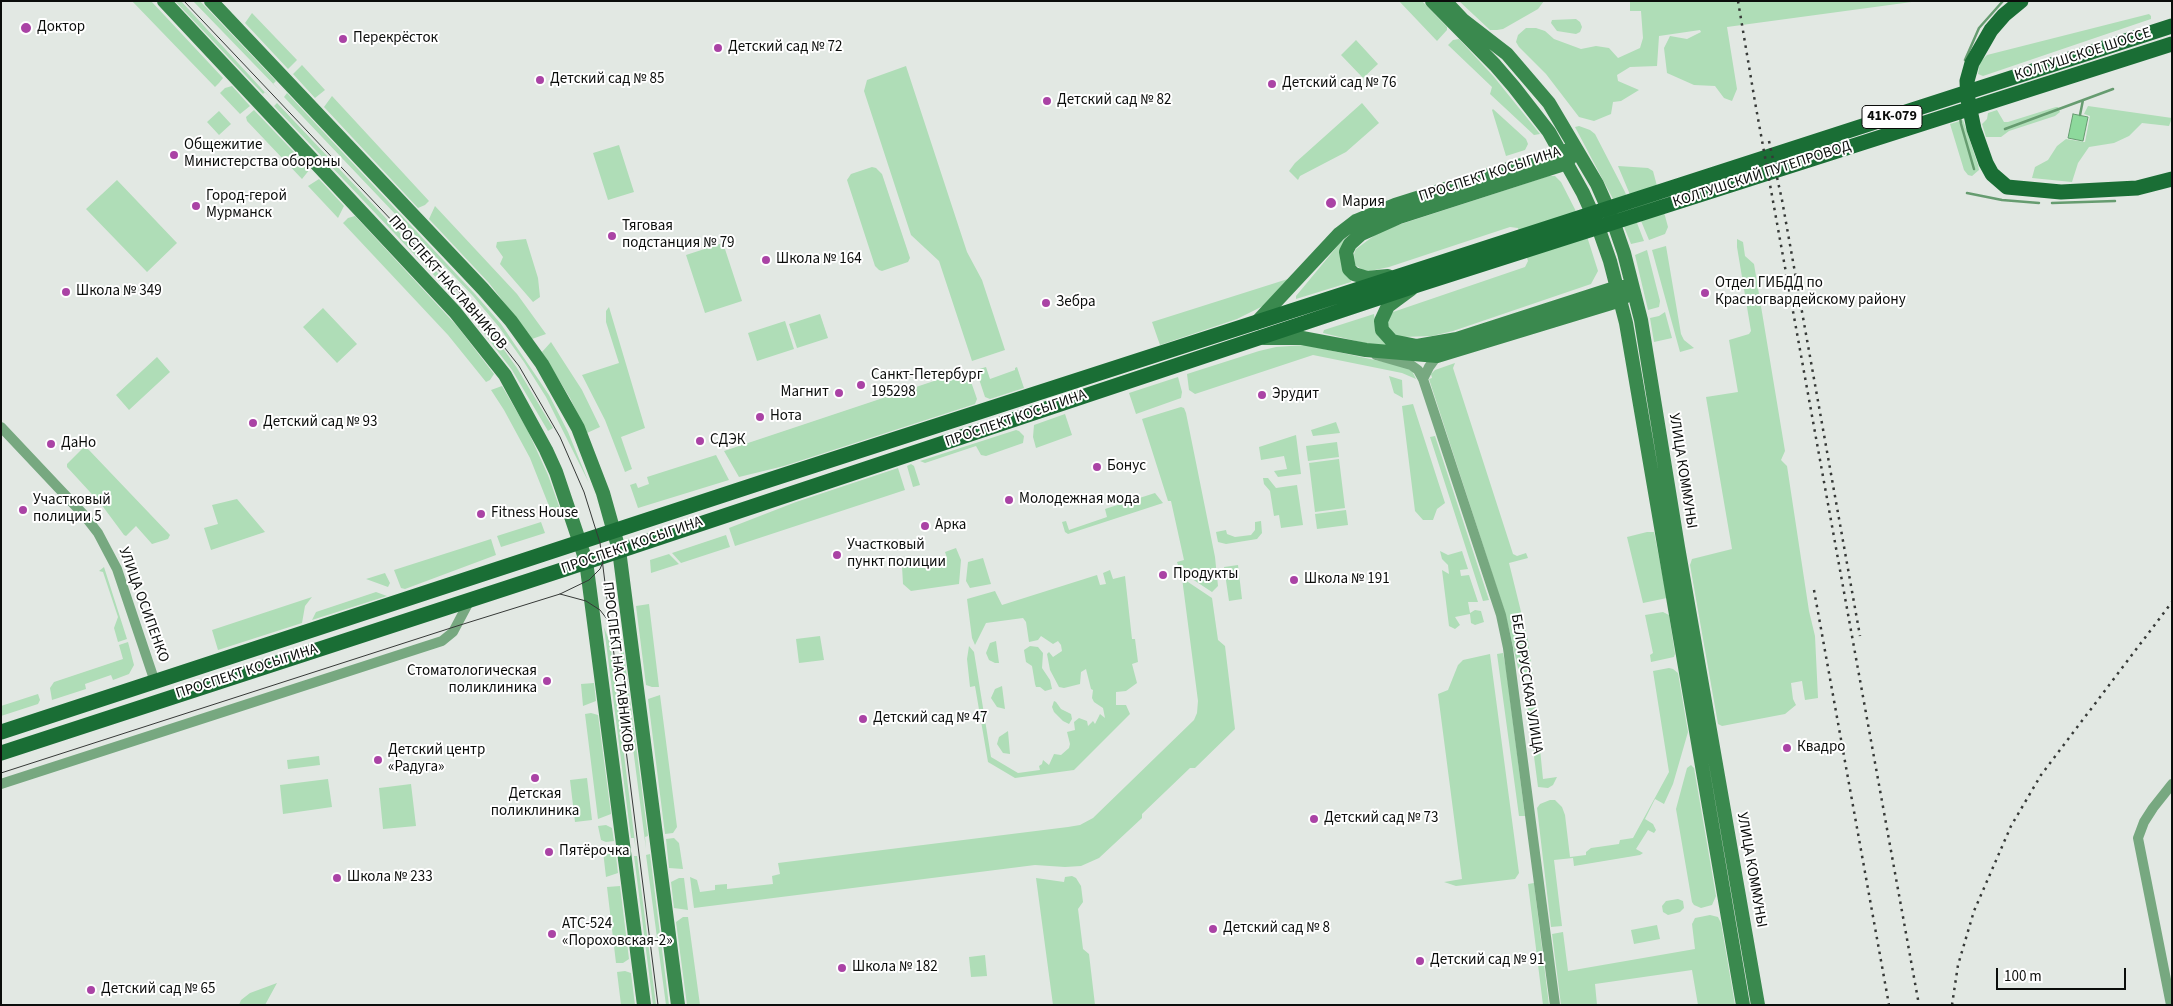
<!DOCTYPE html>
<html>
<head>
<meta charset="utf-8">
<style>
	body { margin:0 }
	#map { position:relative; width:2173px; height:1006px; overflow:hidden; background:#e2e8e3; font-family:"Source Sans 3",sans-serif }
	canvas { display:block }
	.frame { position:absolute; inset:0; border:2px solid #0b0d0b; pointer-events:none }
	.scale { position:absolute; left:1996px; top:968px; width:130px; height:22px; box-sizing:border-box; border:2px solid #0b0d0b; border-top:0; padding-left:6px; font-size:15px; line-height:18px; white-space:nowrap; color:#0b0d0b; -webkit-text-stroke:4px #fff; paint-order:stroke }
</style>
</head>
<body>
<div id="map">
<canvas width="2173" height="1006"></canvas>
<div class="frame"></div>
<div class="scale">100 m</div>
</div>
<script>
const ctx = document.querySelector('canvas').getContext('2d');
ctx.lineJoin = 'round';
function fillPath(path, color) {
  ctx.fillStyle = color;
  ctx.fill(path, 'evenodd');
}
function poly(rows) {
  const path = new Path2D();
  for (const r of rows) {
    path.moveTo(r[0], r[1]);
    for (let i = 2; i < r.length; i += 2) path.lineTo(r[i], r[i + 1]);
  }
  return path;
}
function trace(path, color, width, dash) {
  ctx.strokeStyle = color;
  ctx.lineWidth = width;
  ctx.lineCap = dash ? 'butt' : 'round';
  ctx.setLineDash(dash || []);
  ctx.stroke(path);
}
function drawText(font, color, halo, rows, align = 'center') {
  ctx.font = font + ' "Source Sans 3",sans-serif';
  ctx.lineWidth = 4;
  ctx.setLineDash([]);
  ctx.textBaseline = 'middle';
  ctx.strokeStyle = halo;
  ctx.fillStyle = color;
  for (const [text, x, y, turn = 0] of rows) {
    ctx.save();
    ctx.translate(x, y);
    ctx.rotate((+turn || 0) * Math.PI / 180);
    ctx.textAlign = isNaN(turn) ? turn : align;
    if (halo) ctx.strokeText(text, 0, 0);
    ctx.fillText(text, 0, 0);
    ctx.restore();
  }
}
const green = poly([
	[132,1,151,1,223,78,219,83,215,87],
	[175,1,181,1,272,100,265,92,263,94],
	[193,1,200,1,276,81,273,84,281,92],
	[1399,1,1422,1,1447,27,1447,30,1437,41],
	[1459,1,1544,1,1538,9,1503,29,1497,30,1490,30],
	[1630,1,1919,1,1727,27,1737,89,1732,101,1724,98,1715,86,1694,85,1667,73,1664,48,1670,36,1687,39,1701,32,1700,30,1659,36,1657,66,1630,67,1617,75,1618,81,1639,90,1621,101,1613,102,1611,114,1594,121,1579,117,1546,74,1519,47,1516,42,1518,35,1526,28,1536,28,1545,31,1554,39,1581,49,1596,46,1609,48,1618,58,1640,48,1643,38,1641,11,1630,11],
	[252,13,297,60,288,69,245,23],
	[2149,14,2151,16,2151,19,2145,21,1983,76,1978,74,1980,62,1987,55],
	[1576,19,1580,22,1582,27,1580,32,1576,34,1557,31,1551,23,1552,20],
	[1459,39,1494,77,1540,134,1534,135,1490,94,1492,87,1448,45,1453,40],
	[1356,40,1378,64,1363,78,1341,55],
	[302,65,325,90,315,98,293,74],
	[906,66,967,252,982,280,1005,350,972,361,939,261,911,235,864,91,867,80],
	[232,86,250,106,240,114,220,93,225,88],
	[287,93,475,294,501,324,549,395,568,432,589,483,546,397,524,362,499,327,473,296,284,97],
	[332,96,429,201,425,205,418,208,324,107],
	[277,103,466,303,492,333,517,368,553,428,548,431,512,370,463,306,274,106],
	[1362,103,1379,123,1346,152,1300,176,1298,180,1289,171,1295,163],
	[2088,106,2172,118,2169,126,2142,123,2129,136,2114,143,2089,147,2078,163,2072,182,2032,178,2035,167,2048,160,2057,146,2066,139,2085,142,2090,116,2084,114],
	[2056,107,2058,107,2060,112,2055,116,2009,131,2001,137,1986,137,1982,124,1987,119,1988,113,1997,110,2004,122,2008,122],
	[1493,109,1526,139,1528,144,1525,150,1506,156,1492,110],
	[254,110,310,169,302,179,247,121,246,117],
	[219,111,231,124,219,135,207,122],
	[1963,120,1978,165,1979,170,1972,176,1968,175,1964,170,1950,124],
	[1579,126,1590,130,1595,134,1625,192,1644,241,1631,244,1612,197,1575,127],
	[619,145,634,192,608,200,593,153],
	[1618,166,1648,168,1653,171,1668,227,1665,234,1649,240],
	[872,167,876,168,882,174,910,258,908,262,882,271,879,270,875,266,847,180,851,174],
	[1549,176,1555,176,1561,182,1584,227,1598,271,1591,284,1453,331,1432,336,1402,337,1396,335,1388,327,1387,322,1393,312,1525,267,1528,261,1518,228,1510,227,1389,267,1370,271,1363,270,1355,265,1354,254,1356,249,1375,235,1389,228],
	[319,179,344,206,338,218,308,186],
	[117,180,177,243,147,272,86,209],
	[435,206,517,294,546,334,532,339,489,283,429,219],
	[1353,214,1355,216,1267,304,1237,319,1160,345,1152,322,1291,278,1334,231],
	[355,216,457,326,494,374,490,380,486,382,448,335,343,223,348,218],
	[1354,232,1348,240,1351,282,1296,299,1296,296,1340,243],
	[526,239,538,278,540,297,533,302,500,264,503,257,496,247,497,242],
	[1737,239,1743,242,1745,256,1754,264,1785,451,1781,460,1787,466,1809,611,1815,636,1818,698,1805,700,1802,681,1791,683,1793,699,1796,705,1785,714,1722,726,1718,724,1690,565,1692,559,1732,549,1706,397,1738,392,1729,340,1749,334,1751,331,1737,247],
	[723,243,742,301,705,313,686,255],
	[1666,246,1681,334,1684,340,1694,348,1680,352,1652,250],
	[1647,250,1660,301,1659,307,1648,310,1635,255],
	[609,307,645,428,621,437,632,469,625,472,605,420,582,375,619,363,606,322,606,311],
	[323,308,357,344,337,363,303,327],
	[1665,312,1672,338,1654,342,1650,318,1659,316],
	[820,314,828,338,797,348,789,324],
	[1374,314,1376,330,1378,336,1387,345,1385,348,1323,333,1324,330],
	[785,321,794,349,757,361,748,333],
	[551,342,582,390,600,427,587,433,570,398,542,352],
	[1305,345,1403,366,1412,371,1416,379,1402,373,1313,355,1195,394,1189,390,1187,374,1259,351,1276,347],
	[157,357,170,372,129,410,116,395],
	[1455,363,1453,368,1513,554,1517,556,1526,553,1528,558,1509,563,1528,640,1533,678,1521,673,1518,668,1505,613,1429,379,1432,378,1431,374,1435,370],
	[986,367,990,379,1015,370,1015,368,1017,367,1024,388,990,399,985,397,976,370],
	[964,371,968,373,977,399,975,404,784,466,739,477,724,451],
	[1389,376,1402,380,1403,398,1394,393],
	[1178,377,1182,392,1181,398,1136,414,1129,393],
	[502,386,527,429,548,475,560,509,552,510,549,506,530,458,504,410,491,390],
	[1413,404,1445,503,1437,509,1433,520,1423,520,1415,511,1402,406],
	[1181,407,1184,408,1186,413,1215,557,1218,586,1212,592,1183,573,1179,568,1177,562,1184,560,1171,501,1168,501,1142,419],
	[1065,414,1072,435,1036,448,1033,437,1034,425],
	[1336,422,1340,433,1313,436,1311,430],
	[1016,430,1019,431,1024,436,1023,443,986,456,981,455,976,446,925,463,920,461],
	[1296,435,1301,474,1278,477,1274,471,1287,469,1284,456,1261,460,1259,447],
	[1435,436,1489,600,1483,601,1430,437],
	[1337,442,1339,457,1308,461,1306,446],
	[83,448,88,449,170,535,168,539,152,544,136,526,126,536,124,535,101,504,67,467,67,464],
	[716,455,729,480,638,508,630,485,636,483,638,488,649,484,647,477],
	[1339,459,1345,508,1315,512,1309,463],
	[911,464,914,466,920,485,913,487,907,466],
	[898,468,905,490,735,546,729,528,796,502],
	[1263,478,1268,478,1276,488,1297,485,1303,525,1281,528,1279,515,1274,516,1270,491,1264,484],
	[1155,493,1163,503,1068,534,1065,532,1062,522,1066,521,1069,530,1107,517,1105,509],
	[237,499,265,532,211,550,204,528,218,524,212,505],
	[1346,510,1348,525,1317,529,1315,514],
	[1261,521,1262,533,1257,539,1226,544,1218,542,1216,532,1226,530,1227,534,1235,537,1251,535,1255,530,1255,522],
	[541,522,545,533,501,547,497,536],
	[1647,532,1654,532,1667,598,1643,603,1627,537],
	[726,535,730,547,681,563,672,553],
	[491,539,496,555,405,589,401,588,394,570],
	[956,548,961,560,959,584,911,591,903,584,902,566,925,558,927,565,947,558,945,552],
	[1440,551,1448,555,1462,551,1468,569,1460,570,1461,576,1469,575,1478,602,1468,602,1470,613,1475,610,1481,611,1484,622,1475,625,1471,623,1470,614,1455,617,1460,625,1455,629,1449,626,1442,570,1449,574,1448,565,1442,559],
	[669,554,679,564,651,573,650,560],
	[983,558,991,584,970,588,966,581,968,562],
	[1238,565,1242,599,1229,601,1224,567],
	[104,567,127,639,118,642,114,628,118,617,103,572,99,571],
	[1110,570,1113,579,1125,576,1132,639,1135,639,1138,662,1132,664,1137,683,1126,691,1116,692,1116,705,1126,705,1130,714,1074,770,1015,778,988,762,975,686,970,687,967,659,969,646,974,652,991,757,1018,773,1040,770,1039,766,1042,764,1043,760,1049,765,1054,754,1061,755,1069,748,1070,744,1067,732,1075,730,1074,722,1079,718,1087,721,1088,726,1093,721,1095,724,1100,714,1105,718,1103,708,1094,702,1092,698,1093,690,1091,689,1086,669,1081,672,1080,684,1064,688,1059,687,1050,670,1047,654,1049,652,1053,657,1062,651,1061,645,1058,641,1053,644,1041,636,1038,640,1029,642,1026,622,1023,618,986,623,975,645,972,638,967,599,995,591,1002,605,1097,575,1100,585,1106,584,1103,573],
	[385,573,390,583,388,587,366,579],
	[1182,578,1212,598,1218,640,1225,646,1235,729,1195,768,1190,768,1142,814,1142,818,1099,858,1081,866,1065,867,1035,865,694,908,690,877,697,880,700,892,715,890,715,885,727,884,727,889,773,884,772,876,780,874,778,863,1068,827,1080,825,1093,818,1194,720,1197,713,1198,701],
	[376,592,387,596,312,620,316,612],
	[312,597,305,606,302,623,218,650,212,630],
	[649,604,659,687,652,687,646,685,636,606],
	[1663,612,1669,615,1675,654,1674,657,1651,662,1650,655,1653,653,1645,615],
	[617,624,620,624,648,836,645,837,646,849],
	[604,627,610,643,636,850,634,838,631,838],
	[820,636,824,660,799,663,796,639],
	[996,641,999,663,995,663,989,660,986,653,990,643],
	[128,642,134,665,129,674,113,680,111,675,85,684,86,689,52,700,50,688,54,682,123,659,119,645],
	[1030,646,1038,647,1043,653,1042,668,1050,680,1052,689,1045,691,1040,687,1036,687,1035,684,1032,666,1026,662,1024,650],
	[1503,653,1506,668,1525,816,1519,816,1497,654],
	[1490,654,1519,873,1515,879,1456,886,1444,882,1462,879,1438,694,1448,690,1458,665,1463,660],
	[1669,668,1673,669,1678,673,1688,732,1673,784,1664,804,1655,799,1645,819,1653,824,1656,830,1654,833,1648,830,1636,849,1643,853,1640,855,1574,866,1573,858,1554,860,1562,926,1551,927,1537,808,1540,804,1550,800,1555,800,1562,807,1565,815,1570,857,1586,855,1586,852,1591,848,1619,844,1620,840,1633,838,1669,772,1653,671],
	[594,683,596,701,583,706,581,684],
	[1002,686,1005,709,997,707,991,698,995,689],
	[1534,689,1543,779,1557,777,1553,785,1548,788,1538,787,1526,695],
	[38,694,40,700,38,704,1,716,1,706],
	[660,695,677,827,673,833,665,834,648,699],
	[1054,701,1056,702,1061,709,1071,714,1072,719,1069,724,1063,721,1054,712,1052,707],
	[591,713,598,715,611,814,598,819,585,714],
	[1008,731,1010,754,1003,753,997,744,999,737],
	[319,756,320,765,288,769,287,760],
	[1691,765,1694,768,1716,896,1712,905,1701,908,1694,905,1692,902,1676,809,1687,768],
	[587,778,592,820,575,822,570,780],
	[328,779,332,807,283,814,280,785],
	[411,784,416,826,383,829,379,788],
	[606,825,612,828,614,841,606,842,601,840,598,826],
	[674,838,679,843,683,869,669,868,666,839],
	[615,847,618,873,606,877,603,851,607,848],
	[650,854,669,1005,666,1005,646,855],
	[634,856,637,856,656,1005,653,1005],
	[1072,876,1076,878,1081,886,1083,902,1078,909,1083,949,1089,954,1095,1005,1053,1005,1036,878,1064,882,1065,877],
	[679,878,684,878,688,910,674,908,671,882],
	[1534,883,1549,1005,1543,1005,1528,884],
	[620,886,629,959,623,963,616,963,607,887],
	[1678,899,1683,901,1684,908,1680,912,1668,915,1663,912,1662,906,1666,901],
	[1710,915,1718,917,1721,923,1735,1005,1698,1005,1692,970,1595,984,1597,1005,1561,1005,1552,934,1563,932,1568,971,1695,949,1692,924,1695,918],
	[683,917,688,917,700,1005,687,1005,676,922],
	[1657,925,1660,939,1634,944,1631,930],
	[985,955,987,976,971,977,969,957],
	[625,971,631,973,635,1005,621,1005,617,972],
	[277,983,265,1005,239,1005,241,1000,250,993]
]);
const water = poly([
	[2073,114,2088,117,2083,141,2068,138,2073,114]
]);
const stream = poly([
	[1965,60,1979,28,2003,1],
	[2080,115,2083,100],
	[1960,117,1961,124,1974,169],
	[2005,129,2113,89],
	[1967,193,2002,200,2039,203],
	[2052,203,2115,201]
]);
const street = poly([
	[1376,355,1411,365,1418,370,1423,379,1501,615,1508,648,1555,1005],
	[1423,379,1429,367,1437,356],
	[1,427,84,515,98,533,117,569,155,682],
	[1,784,442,641,453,632,470,600],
	[2171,1005,2138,838,2144,822,2153,808,2172,784]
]);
const secondary = poly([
	[164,1,455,312,505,375,546,450,556,472,586,561,644,1005],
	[211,1,483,289,511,321,542,364,578,428,603,493,619,550,678,1005],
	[1432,1,1495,65,1514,87,1549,132,1583,193,1597,224,1610,261,1626,323,1743,1005],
	[1445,1,1463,20,1507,54,1549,103,1597,184,1612,218,1624,253,1641,320,1678,547,1758,1005],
	[1388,276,1367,278,1354,274,1349,269,1346,252,1350,244,1361,234,1399,217,1567,163,1572,155],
	[1411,289,1388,306,1381,321,1382,330,1392,341,1417,346,1457,339,1618,287,1626,287],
	[1256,323,1339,234,1356,221,1395,205,1569,150],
	[1264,338,1302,338,1366,350,1437,356,1621,300,1628,294]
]);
const primary = poly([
	[2021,1,2004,15,1991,30,1972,63,1967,81,1968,100,1974,129,1986,163,1992,174,2007,187,2061,192,2137,188,2172,179],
	[1,732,769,480,2172,26],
	[1,753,565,569,1418,285,2172,44]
]);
const tram = poly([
	[184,1,468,301,519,366,560,437,584,492,600,543,658,1005],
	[560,594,586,601,600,610,610,623],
	[1,773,457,626,560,594,589,580,600,569,603,562]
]);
const rail = poly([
	[1738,1,1755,102,1919,1005],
	[1769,141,1782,200,1860,636],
	[1814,590,1889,1005],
	[1952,1005,1958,965,1974,911,2011,826,2041,775,2172,602]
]);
const markers = [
	[26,28,6,"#aa43a5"],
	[343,39,5,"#aa43a5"],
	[718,48,5,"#aa43a5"],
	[540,80,5,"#aa43a5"],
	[1272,84,5,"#aa43a5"],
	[1047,101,5,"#aa43a5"],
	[174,155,5,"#aa43a5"],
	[1331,203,6,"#aa43a5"],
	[196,206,5,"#aa43a5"],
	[612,236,5,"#aa43a5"],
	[766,260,5,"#aa43a5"],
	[66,292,5,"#aa43a5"],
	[1705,293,5,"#aa43a5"],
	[1046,303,5,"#aa43a5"],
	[861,385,5,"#aa43a5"],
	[839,393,5,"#aa43a5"],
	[1262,395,5,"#aa43a5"],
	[760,417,5,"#aa43a5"],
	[253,423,5,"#aa43a5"],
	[700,441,5,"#aa43a5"],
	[51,444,5,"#aa43a5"],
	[1097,467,5,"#aa43a5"],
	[1009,500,5,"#aa43a5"],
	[23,510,5,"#aa43a5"],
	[481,514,5,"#aa43a5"],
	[925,526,5,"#aa43a5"],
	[837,555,5,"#aa43a5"],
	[1163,575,5,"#aa43a5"],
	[1294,580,5,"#aa43a5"],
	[547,681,5,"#aa43a5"],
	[863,719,5,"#aa43a5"],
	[1787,748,5,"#aa43a5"],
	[378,760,5,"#aa43a5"],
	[535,778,5,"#aa43a5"],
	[1314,819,5,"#aa43a5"],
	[549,852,5,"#aa43a5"],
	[337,878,5,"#aa43a5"],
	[1213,929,5,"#aa43a5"],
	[552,934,5,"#aa43a5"],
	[1420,961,5,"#aa43a5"],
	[842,968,5,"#aa43a5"],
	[91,990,5,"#aa43a5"]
];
const shields = [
	[1892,117,60]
];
const shieldNames = [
	["41К-079",1892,117]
];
const poiNames = [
	["Доктор",37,28],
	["Перекрёсток",353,39],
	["Детский сад № 72",728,48],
	["Детский сад № 85",550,80],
	["Детский сад № 76",1282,84],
	["Детский сад № 82",1057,101],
	["Общежитие",184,146],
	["Министерства обороны",184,163],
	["Город-герой",206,197],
	["Мурманск",206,214],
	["Мария",1342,203],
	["Тяговая",622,227],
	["подстанция № 79",622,244],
	["Школа № 164",776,260],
	["Отдел ГИБДД по",1715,284],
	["Красногвардейскому району",1715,301],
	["Школа № 349",76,292],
	["Зебра",1056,303],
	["Санкт-Петербург",871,376],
	["195298",871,393],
	["Магнит",829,393,"right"],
	["Эрудит",1272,395],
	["Нота",770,417],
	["Детский сад № 93",263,423],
	["СДЭК",710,441],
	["ДаНо",61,444],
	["Бонус",1107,467],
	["Молодежная мода",1019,500],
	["Участковый",33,501],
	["полиции 5",33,518],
	["Fitness House",491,514],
	["Арка",935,526],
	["Участковый",847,546],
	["пункт полиции",847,563],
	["Продукты",1173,575],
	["Школа № 191",1304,580],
	["Стоматологическая",537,672,"right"],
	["поликлиника",537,689,"right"],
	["Детский сад № 47",873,719],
	["Квадро",1797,748],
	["Детский центр",388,751],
	["«Радуга»",388,768],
	["Детская",535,795,"center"],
	["поликлиника",535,812,"center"],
	["Детский сад № 73",1324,819],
	["Пятёрочка",559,852],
	["Школа № 233",347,878],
	["АТС-524",562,925],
	["«Пороховская-2»",562,942],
	["Детский сад № 8",1223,929],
	["Детский сад № 91",1430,961],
	["Школа № 182",852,968],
	["Детский сад № 65",101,990]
];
const streetNames = [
	["КОЛТУШСКОЕ ШОССЕ",2083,55,-18],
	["ПРОСПЕКТ КОСЫГИНА",1490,175,-18],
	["КОЛТУШСКИЙ ПУТЕПРОВОД",1762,175,-18],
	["ПРОСПЕКТ НАСТАВНИКОВ",447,283,49],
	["ПРОСПЕКТ КОСЫГИНА",1016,419,-19],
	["УЛИЦА КОММУНЫ",1682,471,81],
	["ПРОСПЕКТ КОСЫГИНА",632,546,-19],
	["УЛИЦА ОСИПЕНКО",143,605,70],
	["ПРОСПЕКТ НАСТАВНИКОВ",617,667,83],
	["ПРОСПЕКТ КОСЫГИНА",247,672,-18],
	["БЕЛОРУССКАЯ УЛИЦА",1526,684,81],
	["УЛИЦА КОММУНЫ",1751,870,80]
];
fillPath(green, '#afddb7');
fillPath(water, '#8dd99c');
trace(water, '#669c70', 1);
trace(stream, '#669c70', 2.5);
trace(street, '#77a880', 10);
trace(secondary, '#3a894e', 14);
trace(primary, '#1a6e35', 15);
trace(tram, '#363937', 1);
trace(rail, '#363937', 2.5, [2.5, 5]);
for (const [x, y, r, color] of markers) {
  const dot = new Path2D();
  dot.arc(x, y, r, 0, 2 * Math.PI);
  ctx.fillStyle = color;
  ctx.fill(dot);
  trace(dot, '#fff', 2);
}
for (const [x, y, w] of shields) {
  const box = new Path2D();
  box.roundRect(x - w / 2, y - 11.5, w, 23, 4);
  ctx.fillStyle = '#fff';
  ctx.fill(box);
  trace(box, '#0b0d0b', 1);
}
drawText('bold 14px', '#0b0d0b', null, shieldNames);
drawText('15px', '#0b0d0b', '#fff', poiNames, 'left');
drawText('15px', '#0b0d0b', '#fff', streetNames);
</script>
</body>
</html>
